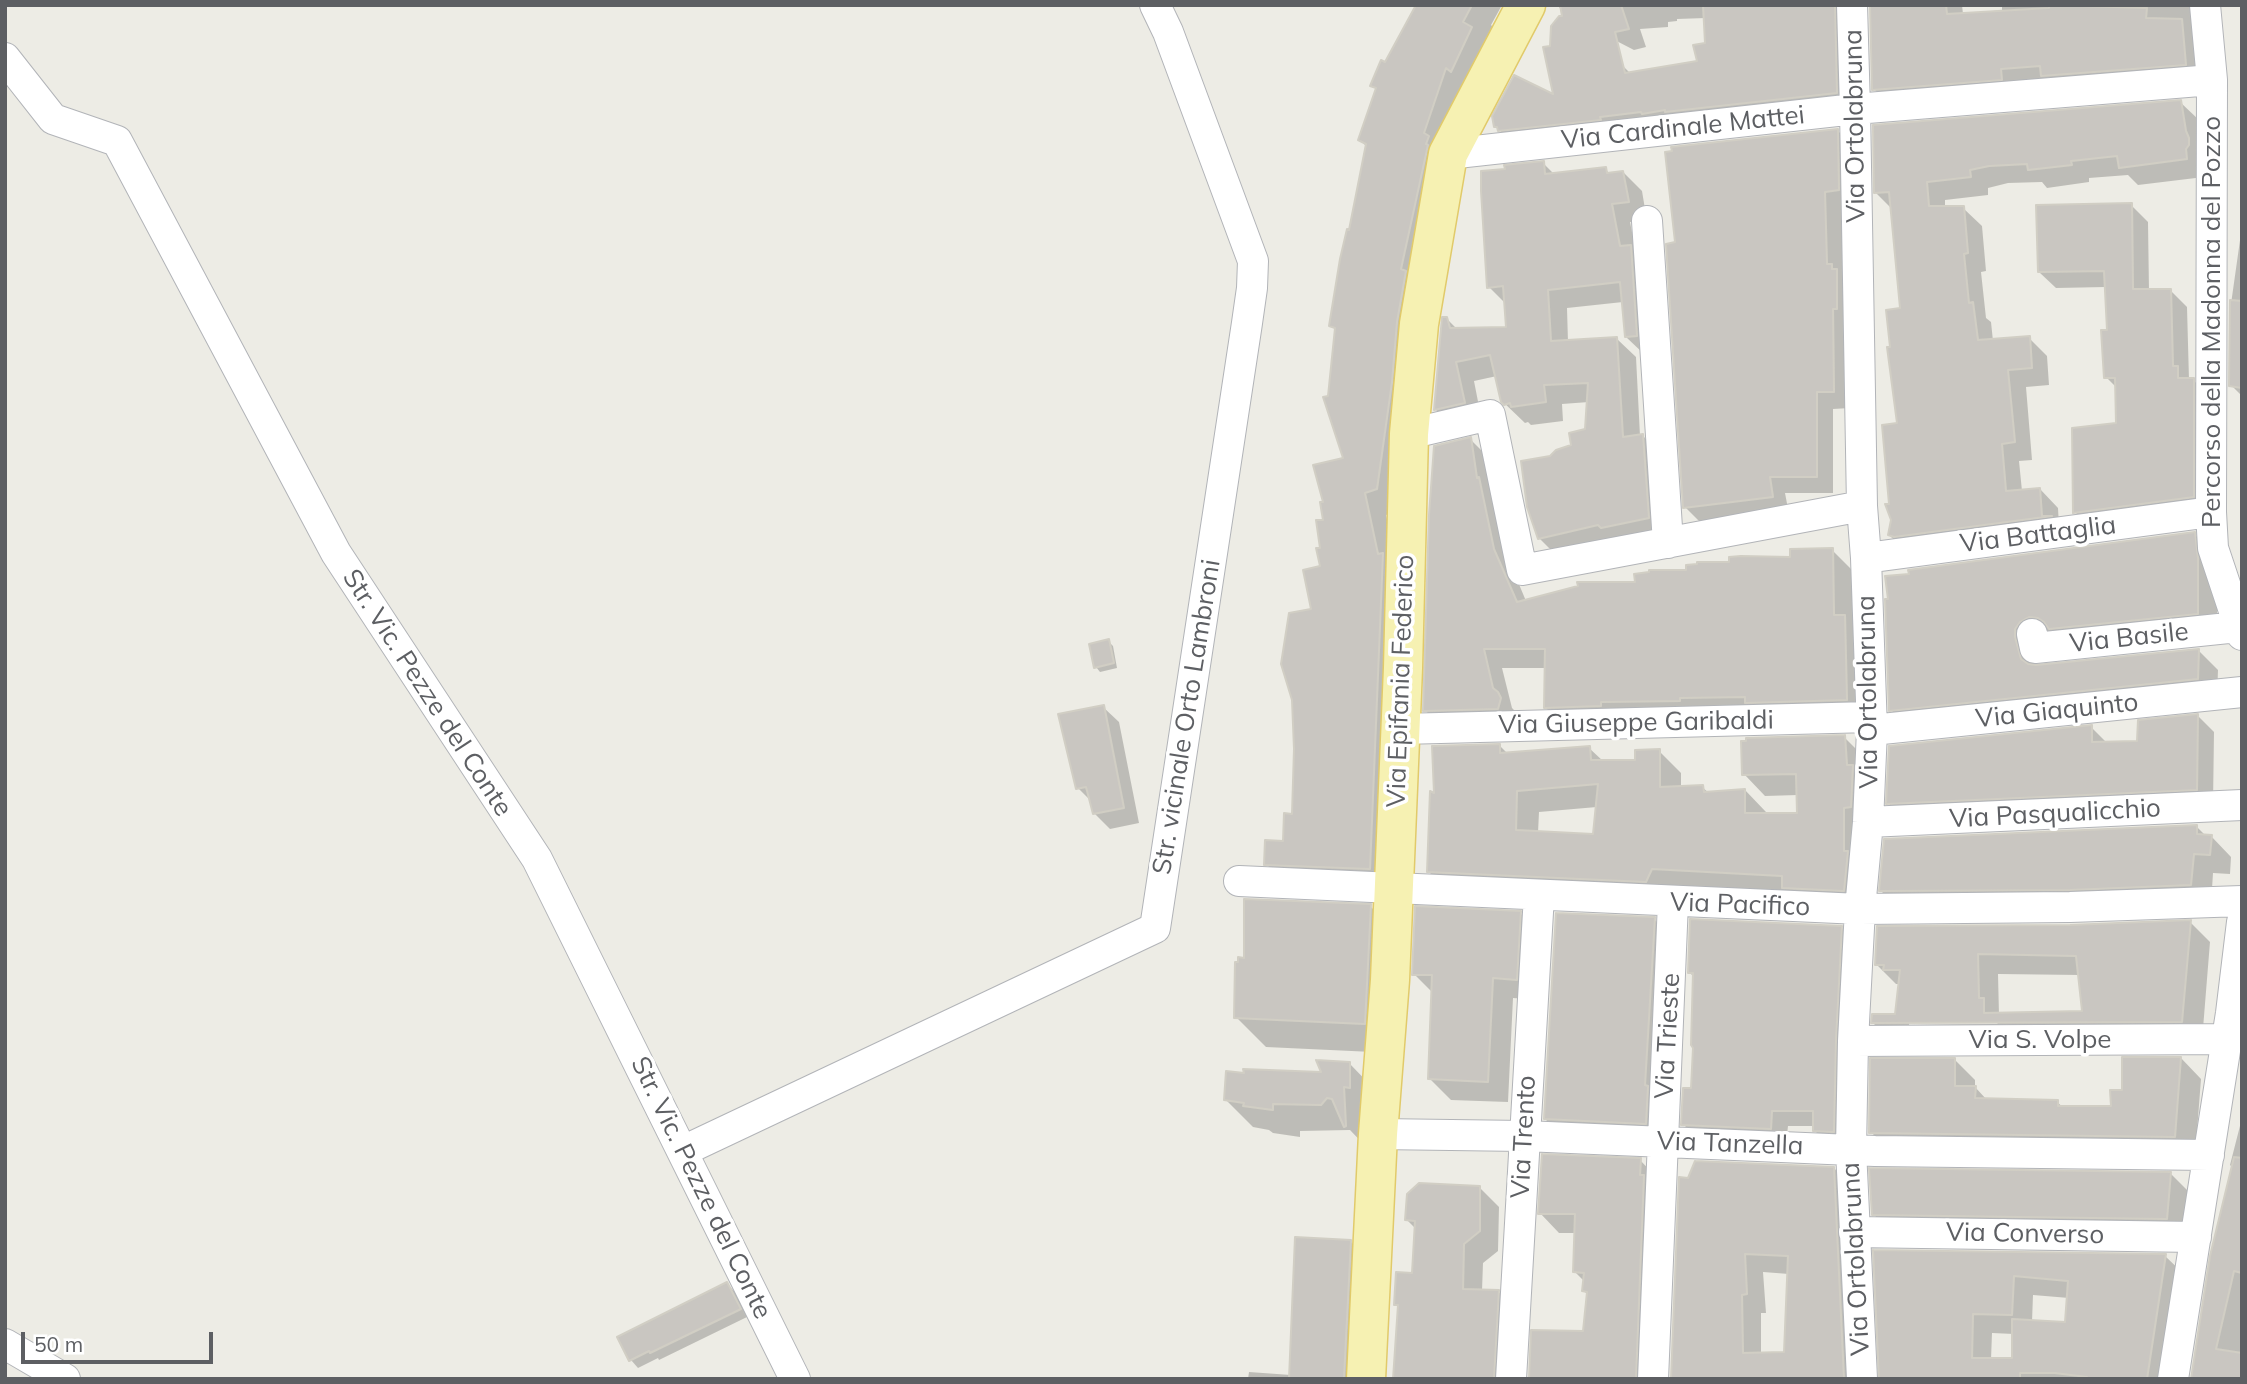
<!DOCTYPE html>
<html>
<head>
<meta charset="utf-8">
<style>
	body { margin:0 }
	#map { position:relative; width:2247px; height:1384px; overflow:hidden; background:#edece5; font-family:Mulish,sans-serif }
	canvas { display:block }
	.frame { position:absolute; inset:0; border:7px solid #5d5f63; pointer-events:none }
	.scale { position:absolute; left:21px; top:1332px; width:192px; height:32px; box-sizing:border-box; border:4px solid #5d5f63; border-top:0; padding-left:9px; font-size:21px; line-height:24px; white-space:nowrap; color:#5d5f63; -webkit-text-stroke:5px #fff; paint-order:stroke }
</style>
</head>
<body>
<div id="map">
<canvas width="2247" height="1384"></canvas>
<div class="frame"></div>
<div class="scale">50 m</div>
</div>
<script>
const ctx = document.querySelector('canvas').getContext('2d');
ctx.lineJoin = 'round';
function fillPath(path, color) {
  ctx.fillStyle = color;
  ctx.fill(path, 'evenodd');
}
function poly(rows) {
  const path = new Path2D();
  for (const r of rows) {
    path.moveTo(r[0], r[1]);
    for (let i = 2; i < r.length; i += 2) path.lineTo(r[i], r[i + 1]);
  }
  return path;
}
function trace(path, color, width, dash) {
  ctx.strokeStyle = color;
  ctx.lineWidth = width;
  ctx.lineCap = dash ? 'butt' : 'round';
  ctx.setLineDash(dash || []);
  ctx.stroke(path);
}
function drawText(font, color, halo, rows, align = 'center') {
  ctx.font = font + ' Mulish,sans-serif';
  ctx.lineWidth = 7;
  ctx.setLineDash([]);
  ctx.textBaseline = 'middle';
  ctx.strokeStyle = halo;
  ctx.fillStyle = color;
  for (const [text, x, y, turn = 0] of rows) {
    ctx.save();
    ctx.translate(x, y);
    ctx.rotate((+turn || 0) * Math.PI / 180);
    ctx.textAlign = isNaN(turn) ? turn : align;
    if (halo) ctx.strokeText(text, 0, 0);
    ctx.fillText(text, 0, 0);
    ctx.restore();
  }
}
const shadow = poly([
	[1418,5,1502,5,1491,25,1494,28,1473,93,1399,511,1386,515,1399,571,1392,891,1289,886,1266,864,1285,843,1293,816,1313,611,1323,567,1325,521,1345,459,1330,398,1337,331,1331,326,1367,147,1360,140,1377,91,1372,85],
	[1557,5,1870,5,1861,8,1855,111,1518,148,1495,126,1621,64,1631,74,1699,63,1707,45,1706,18,1677,19,1677,21,1668,22,1668,27,1640,29,1646,47,1634,50,1566,15],
	[1871,5,1962,5,1963,14,2002,10,2002,5,2194,5,2203,82,1892,108,1874,89],
	[2180,102,2199,120,2204,177,2138,185,2128,175,2089,178,2089,182,2047,188,2042,182,2008,183,1988,188,1988,195,1945,200,1945,208,1963,208,1982,226,1986,271,1981,272,1986,318,1991,322,1993,341,2029,338,2047,356,2049,385,2026,387,2032,460,2019,461,2022,491,2040,489,2058,508,2059,526,1908,553,1889,535,1893,520,1890,505,1899,424,1892,348,1902,309,1892,209,1876,193],
	[1837,130,1854,147,1855,207,1841,208,1850,408,1833,409,1833,493,1785,493,1789,514,1702,524,1685,507,1677,244],
	[1543,163,1555,175,1605,169,1610,174,1623,172,1642,191,1647,221,1630,222,1636,253,1645,355,1626,337,1623,302,1567,308,1568,342,1617,339,1636,357,1640,436,1643,436,1662,455,1666,538,1558,557,1539,538,1551,457,1573,446,1587,431,1589,402,1562,404,1563,421,1531,425,1528,422,1525,423,1502,401,1497,376,1474,381,1482,422,1454,428,1436,410,1447,319,1458,330,1507,328,1506,304,1489,287,1507,171],
	[2131,205,2148,222,2149,291,2170,290,2187,307,2189,380,2193,380,2210,396,2209,513,2091,529,2075,512,2118,425,2117,388,2106,377,2109,332,2106,287,2056,288,2039,272],
	[2242,226,2242,396,2231,385,2231,304],
	[1470,439,1490,459,1513,570,1526,601,1636,583,1731,564,1792,559,1832,550,1852,570,1853,626,1864,637,1866,719,1565,727,1545,707,1547,668,1502,668,1512,708,1517,713,1444,730,1425,710],
	[2194,534,2214,554,2217,579,2217,633,2034,658,2037,667,2198,650,2218,670,2217,698,1911,730,1891,710,1887,601],
	[1108,641,1113,646,1117,668,1100,672,1096,667],
	[1103,707,1119,722,1139,823,1110,829,1094,813,1092,802,1078,788],
	[2198,716,2214,732,2213,805,1904,819,1888,803,2091,727,2108,744,2139,742],
	[1844,737,1866,759,1865,912,1450,893,1428,871,1436,795,1500,746,1508,754,1589,748,1603,761,1637,761,1659,751,1681,773,1681,788,1702,787,1709,793,1745,790,1766,812,1766,815,1798,815,1798,795,1765,796,1744,774],
	[1597,807,1595,836,1538,833,1539,812],
	[2196,826,2206,836,2211,836,2231,857,2230,874,2213,873,2211,905,1901,911,1881,891],
	[1370,906,1400,936,1394,1053,1266,1047,1236,1017,1246,960],
	[1520,913,1541,934,1537,1000,1513,998,1508,1102,1451,1100,1430,1079,1433,993,1414,974],
	[1654,919,1674,939,1666,1143,1566,1139,1545,1119],
	[2190,922,2210,942,2202,1041,1893,1043,1873,1023,1897,1015,1900,984,1896,984,1876,964,2070,926],
	[1998,974,2080,975,2084,1013,1999,1015],
	[1909,1021,1995,1021,1998,1024,1909,1025],
	[1841,927,1857,943,1849,1147,1830,1146,1814,1130,1814,1126,1788,1126,1786,1144,1699,1140,1683,1124,1692,1090,1694,977,1689,972],
	[2181,1058,2201,1079,2195,1157,1891,1153,1871,1132,1955,1060,1975,1080,1975,1087,1987,1100,2057,1102,2064,1108,2113,1107,2123,1092],
	[1350,1064,1377,1092,1372,1153,1350,1130,1300,1131,1300,1137,1273,1133,1269,1130,1253,1127,1226,1100,1245,1075,1323,1074],
	[2242,1118,2242,1379,2193,1379,2233,1168,2230,1165],
	[1640,1160,1659,1180,1655,1379,1530,1379,1584,1332,1588,1295,1584,1291,1585,1282,1575,1272,1576,1233,1559,1233,1540,1213],
	[1834,1168,1853,1188,1862,1379,1672,1379,1681,1179],
	[1763,1272,1789,1274,1785,1354,1761,1354,1761,1313,1766,1313],
	[2171,1174,2191,1194,2187,1239,1894,1234,1873,1214],
	[1480,1188,1499,1207,1498,1251,1483,1263,1482,1291,1498,1291,1517,1311,1514,1379,1396,1379,1400,1308,1396,1304,1413,1275,1416,1229,1407,1220],
	[1350,1241,1371,1262,1365,1379,1248,1379,1249,1372,1291,1375],
	[1875,1252,2165,1256,2185,1275,2169,1379,1881,1379],
	[2033,1295,2069,1298,2067,1324,2032,1322],
	[1992,1333,2014,1334,2014,1360,1991,1360],
	[727,1284,735,1292,747,1317,659,1360,658,1358,638,1368,631,1360,620,1338]
]);
const building = poly([
	[1416,5,1472,5,1463,22,1472,27,1451,72,1446,68,1424,133,1429,136,1426,144,1428,145,1401,269,1406,271,1397,322,1392,382,1377,489,1365,493,1378,554,1383,553,1370,869,1264,865,1265,840,1283,841,1284,813,1292,814,1294,749,1292,700,1281,664,1289,613,1311,609,1303,570,1320,566,1316,548,1320,548,1316,520,1323,520,1320,502,1323,502,1313,465,1343,458,1323,397,1328,396,1335,328,1329,326,1340,259,1347,229,1349,230,1366,144,1358,140,1376,88,1370,86,1381,60,1385,62,1416,5],
	[1560,5,1621,5,1629,29,1615,32,1625,73,1697,61,1693,45,1705,43,1703,5,1835,5,1837,93,1665,112,1665,110,1642,114,1641,112,1600,117,1601,120,1498,131,1497,127,1494,127,1492,116,1514,75,1553,94,1543,47,1550,46,1551,26,1559,16,1562,16,1560,5],
	[1870,5,1946,5,1947,14,2049,8,2049,5,2147,8,2146,18,2182,19,2186,65,2041,76,2040,66,2001,69,2002,80,1872,90,1870,5],
	[2181,100,2186,131,2189,138,2189,145,2186,149,2187,159,2119,168,2117,156,2071,161,2072,165,2028,170,2027,164,1989,166,1970,170,1971,177,1927,182,1929,206,1964,206,1968,253,1964,254,1969,303,1973,302,1978,340,2030,336,2032,368,2008,370,2015,442,2002,444,2006,491,2040,488,2042,516,2052,516,1894,537,1888,535,1891,520,1885,504,1889,504,1882,425,1897,423,1887,347,1890,347,1886,310,1900,308,1889,192,1874,193,1873,125,2181,100],
	[1838,129,1839,190,1825,192,1827,264,1832,264,1832,269,1837,269,1837,309,1833,309,1834,392,1817,392,1817,477,1770,477,1773,497,1683,508,1666,244,1675,242,1665,152,1672,151,1671,147,1838,129],
	[1544,161,1545,174,1606,167,1607,173,1623,171,1629,202,1612,204,1620,246,1631,245,1637,336,1625,337,1620,282,1548,290,1551,341,1617,337,1623,437,1643,434,1649,518,1601,528,1598,525,1538,539,1527,507,1521,461,1550,456,1556,450,1571,445,1569,433,1585,429,1588,383,1544,385,1546,402,1511,407,1510,403,1504,405,1501,402,1490,355,1456,362,1465,403,1434,410,1442,317,1447,317,1450,328,1506,327,1503,286,1487,288,1481,191,1481,171,1505,169,1504,165,1544,161],
	[2132,203,2133,289,2171,289,2173,366,2178,366,2178,378,2194,378,2194,497,2073,513,2072,428,2116,423,2115,378,2104,378,2101,330,2107,330,2104,271,2038,272,2036,205,2132,203],
	[2230,300,2242,301,2242,388,2229,386,2230,300],
	[1471,437,1477,478,1479,477,1494,549,1517,602,1578,586,1577,582,1635,582,1634,574,1649,572,1649,570,1686,570,1686,565,1697,564,1697,562,1729,562,1729,557,1741,556,1790,557,1790,549,1833,548,1834,615,1845,615,1847,700,1745,703,1745,697,1680,698,1680,701,1601,702,1601,706,1544,708,1545,649,1484,649,1493,688,1498,692,1501,698,1498,709,1423,711,1429,515,1434,446,1471,437],
	[2195,532,2198,558,2198,614,2049,629,2044,622,2038,618,2029,617,2020,622,2015,629,2015,637,2021,659,2028,664,2036,665,2199,649,2198,679,1889,711,1885,599,1888,599,1885,576,1909,574,1908,570,2195,532],
	[1109,639,1114,663,1094,668,1089,644,1109,639],
	[1104,705,1124,808,1093,814,1086,787,1076,789,1058,714,1104,705],
	[2198,714,2197,790,1886,804,1889,746,2092,725,2092,742,2137,741,2138,720,2198,714],
	[1845,735,1847,765,1853,765,1851,807,1844,808,1844,851,1848,851,1844,891,1782,888,1782,876,1652,869,1646,882,1427,872,1430,791,1434,793,1432,746,1500,744,1500,753,1590,746,1591,760,1635,760,1635,750,1660,749,1660,787,1703,785,1704,792,1745,789,1745,813,1797,813,1796,774,1742,775,1741,741,1746,741,1746,738,1845,735],
	[1598,784,1593,834,1516,830,1517,791,1598,784],
	[2197,825,2197,834,2212,835,2210,855,2194,854,2191,885,2070,890,1879,891,1884,839,2197,825],
	[1244,899,1371,904,1365,1024,1234,1018,1235,962,1238,962,1238,957,1244,958,1244,899],
	[1415,906,1521,911,1517,980,1493,978,1488,1082,1428,1079,1432,975,1412,975,1415,906],
	[1556,913,1655,917,1645,1085,1648,1086,1646,1124,1544,1119,1556,913],
	[1690,919,1842,926,1836,1040,1834,1132,1813,1131,1813,1111,1772,1111,1771,1129,1681,1125,1683,1088,1691,1088,1693,1048,1691,1045,1693,973,1688,973,1690,919],
	[2191,920,2182,1022,1871,1023,1872,1014,1895,1014,1900,970,1883,970,1884,965,1875,965,1877,926,2070,925,2191,920],
	[1978,954,2076,956,2082,1011,1984,1013,1984,998,1979,998,1978,954],
	[2122,1057,2181,1057,2175,1137,1869,1133,1870,1058,1955,1058,1955,1086,1976,1086,1975,1098,2058,1100,2058,1106,2111,1106,2110,1090,2122,1090,2122,1057],
	[1316,1060,1350,1062,1350,1088,1344,1087,1346,1126,1344,1127,1332,1099,1327,1098,1321,1105,1273,1104,1273,1110,1243,1106,1244,1103,1224,1100,1226,1071,1244,1073,1243,1069,1321,1072,1316,1060],
	[1542,1154,1641,1158,1640,1175,1644,1175,1636,1379,1529,1379,1531,1330,1583,1331,1587,1292,1582,1291,1584,1273,1573,1272,1575,1214,1538,1214,1542,1154],
	[2234,1157,2242,1158,2242,1273,2234,1271,2216,1349,2242,1353,2242,1379,2191,1379,2210,1256,2234,1157],
	[1695,1161,1834,1167,1844,1379,1671,1379,1679,1177,1688,1178,1695,1161],
	[1745,1254,1788,1256,1784,1352,1743,1353,1742,1295,1747,1294,1745,1254],
	[1869,1168,2171,1172,2167,1219,1872,1215,1869,1168],
	[1419,1183,1480,1186,1480,1231,1464,1244,1463,1289,1499,1290,1494,1379,1393,1379,1398,1305,1394,1305,1396,1272,1412,1273,1415,1221,1405,1220,1407,1194,1419,1183],
	[1295,1237,1351,1240,1344,1378,1289,1379,1295,1237],
	[1873,1250,2166,1254,2147,1379,2087,1379,2087,1377,2055,1373,2020,1373,2020,1379,1879,1379,1873,1250],
	[2014,1276,2068,1281,2065,1322,2012,1319,2012,1358,1972,1358,1973,1314,2012,1315,2014,1276],
	[727,1282,741,1309,650,1353,649,1351,629,1361,617,1337,727,1282]
]);
const minor = poly([
	[1852,5,1855,109,1862,506,1866,558,1872,730,1868,822,1860,909,1853,1041,1851,1150,1862,1379],
	[2205,5,2212,80,2211,512,2213,548,2242,635],
	[5,58,53,119,117,141,336,553,537,859,795,1379],
	[1448,154,1855,109,2212,80],
	[1647,221,1668,543],
	[1409,434,1490,415,1522,570,1862,506],
	[1866,558,2211,512],
	[2032,634,2035,648,2238,627],
	[1401,729,1871,717],
	[1872,730,2242,692],
	[1868,822,2242,805],
	[1239,881,1860,909,2070,907,2242,901],
	[1853,1041,2227,1039],
	[1378,1134,1524,1136,1875,1151,2209,1155],
	[683,1151,1155,928,1247,323,1252,288,1253,261,1168,32,1155,5],
	[1854,1232,2196,1237],
	[5,1344,65,1379],
	[1511,1379,1539,895],
	[1653,1379,1673,902],
	[2173,1379,2231,1013,2242,922]
]);
const major = poly([
	[1366,1379,1378,1134,1390,980,1403,668,1409,434,1419,324,1448,154,1526,5]
]);
const streetNames = [
	["Via Ortolabruna",1855,126,-91],
	["Via Cardinale Mattei",1683,128,-6],
	["Percorso della Madonna del Pozzo",2212,322,-90],
	["Via Battaglia",2038,535,-7],
	["Via Basile",2129,638,-6],
	["Via Epifania Federico",1401,681,-88],
	["Via Ortolabruna",1868,692,-91],
	["Str. Vic. Pezze del Conte",427,693,57],
	["Via Giaquinto",2057,711,-6],
	["Str. vicinale Orto Lambroni",1187,717,-81],
	["Via Giuseppe Garibaldi",1636,723,-1],
	["Via Pasqualicchio",2055,814,-3],
	["Via Pacifico",1740,905,2],
	["Via Trieste",1668,1036,-87],
	["Via S. Volpe",2040,1040],
	["Via Trento",1524,1137,-87],
	["Via Tanzella",1730,1144,2],
	["Str. Vic. Pezze del Conte",701,1188,64],
	["Via Converso",2025,1234,1],
	["Via Ortolabruna",1856,1259,-93]
];
fillPath(shadow, '#0003');
fillPath(building, '#c9c6c1');
trace(building, '#d1cec4', 2);
trace(minor, '#b2b4b8', 32);
trace(major, '#e1ca6a', 41);
trace(minor, '#fff', 30);
trace(major, '#f6f1b2', 38);
drawText('26px', '#5d5f63', '#fff', streetNames);
</script>
</body>
</html>
